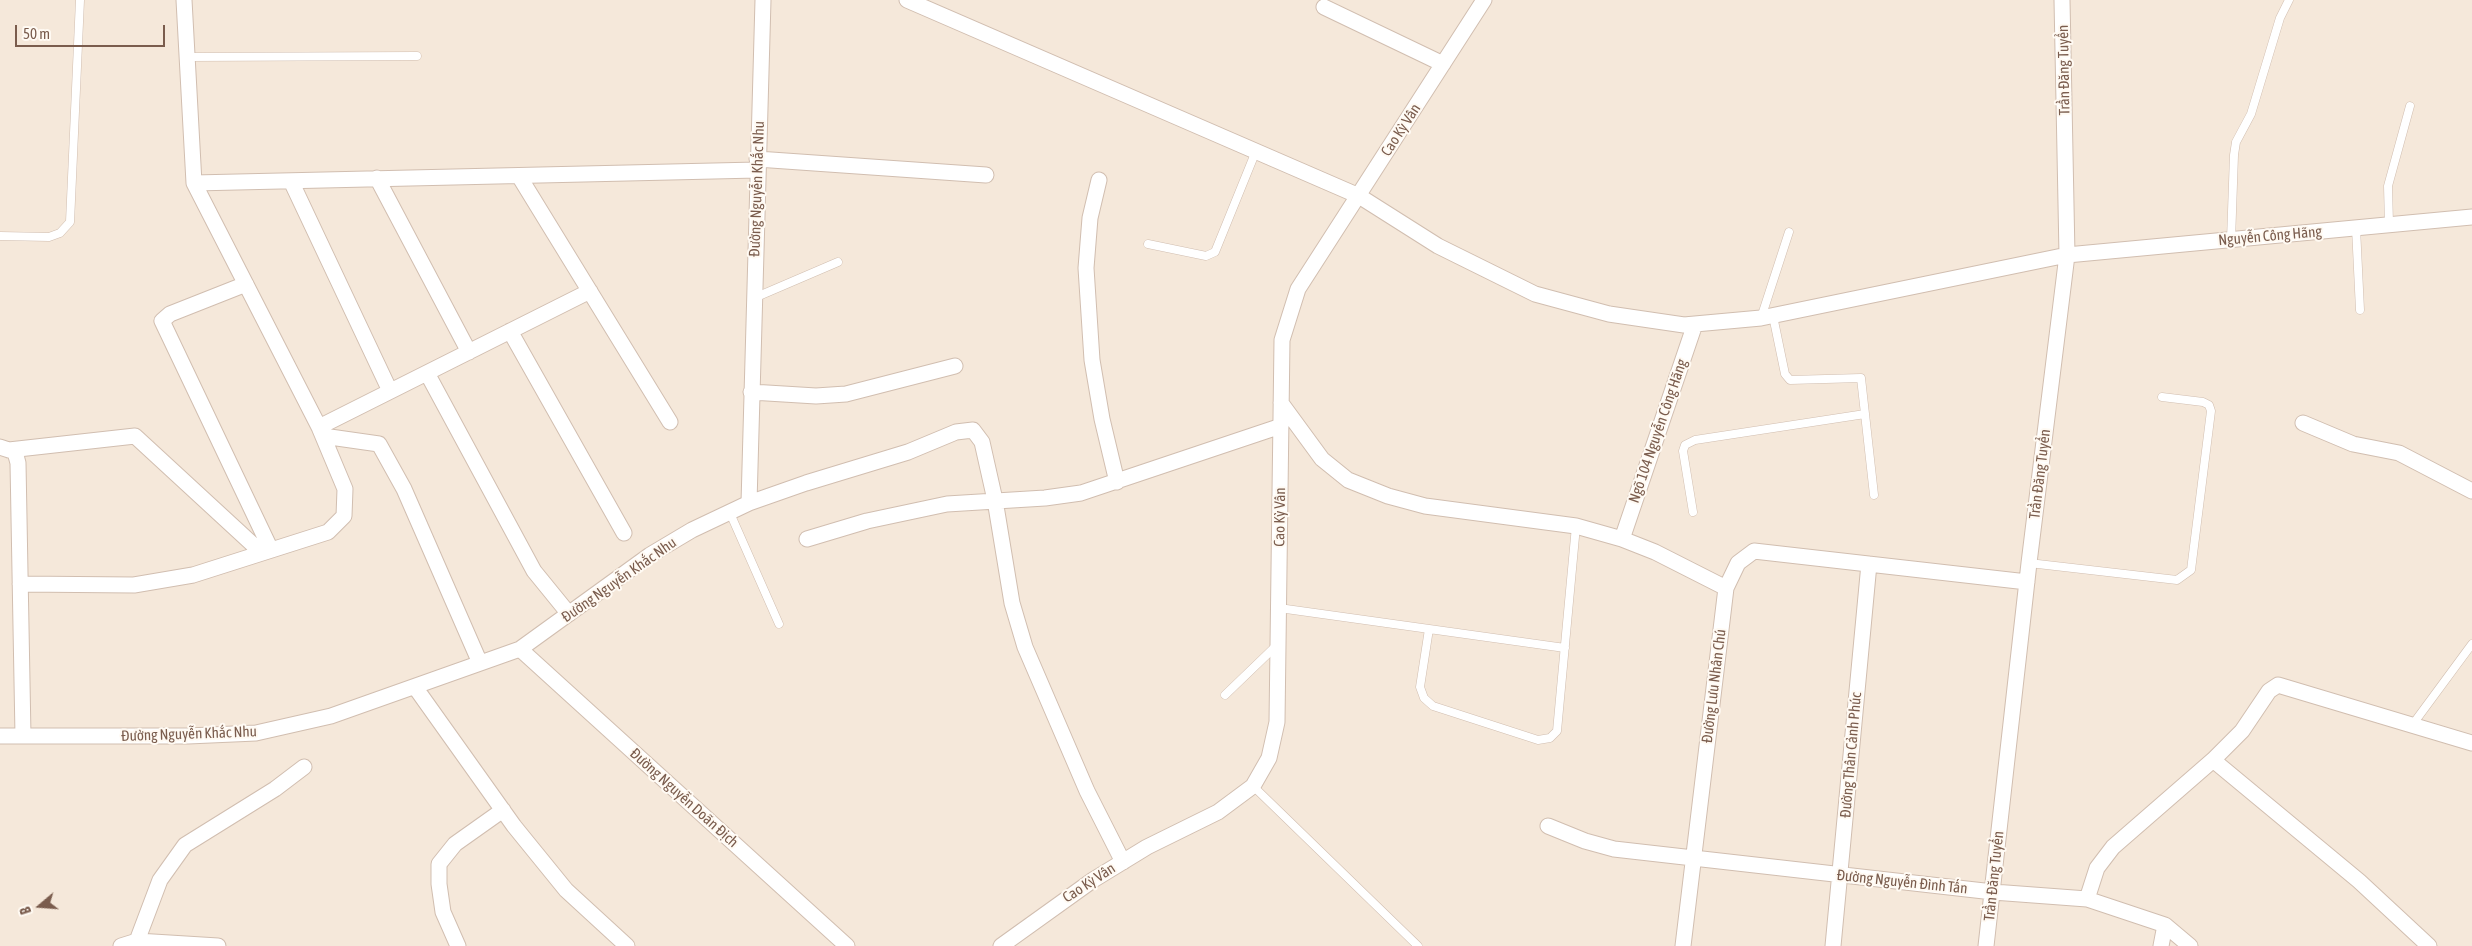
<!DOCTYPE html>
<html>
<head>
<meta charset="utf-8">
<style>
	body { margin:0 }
	#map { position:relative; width:2472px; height:946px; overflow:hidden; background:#fdf6ec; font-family:"Asap Condensed",sans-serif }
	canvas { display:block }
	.north { position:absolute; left:15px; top:881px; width:50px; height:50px; -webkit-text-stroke:4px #fffaf3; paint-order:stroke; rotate:252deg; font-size:14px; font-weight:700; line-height:20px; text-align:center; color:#7a5c4d }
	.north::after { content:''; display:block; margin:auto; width:18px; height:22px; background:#7a5c4d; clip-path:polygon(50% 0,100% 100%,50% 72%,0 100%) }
	.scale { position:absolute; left:15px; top:25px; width:150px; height:22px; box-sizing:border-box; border:2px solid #7a5c4d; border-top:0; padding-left:6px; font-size:15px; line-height:18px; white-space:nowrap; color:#7a5c4d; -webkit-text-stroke:4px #fffaf3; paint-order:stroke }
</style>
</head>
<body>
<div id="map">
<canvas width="2472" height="946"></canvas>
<div class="north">B</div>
<div class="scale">50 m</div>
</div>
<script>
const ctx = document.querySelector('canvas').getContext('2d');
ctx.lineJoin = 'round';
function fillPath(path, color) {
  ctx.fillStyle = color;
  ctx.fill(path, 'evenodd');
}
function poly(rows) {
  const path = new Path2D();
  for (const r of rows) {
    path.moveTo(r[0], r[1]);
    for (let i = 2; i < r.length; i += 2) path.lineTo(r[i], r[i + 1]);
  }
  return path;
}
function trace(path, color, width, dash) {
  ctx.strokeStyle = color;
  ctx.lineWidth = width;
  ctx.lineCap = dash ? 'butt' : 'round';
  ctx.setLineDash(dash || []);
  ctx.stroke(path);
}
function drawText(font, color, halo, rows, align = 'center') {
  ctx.font = font + ' "Asap Condensed",sans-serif';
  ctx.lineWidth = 4;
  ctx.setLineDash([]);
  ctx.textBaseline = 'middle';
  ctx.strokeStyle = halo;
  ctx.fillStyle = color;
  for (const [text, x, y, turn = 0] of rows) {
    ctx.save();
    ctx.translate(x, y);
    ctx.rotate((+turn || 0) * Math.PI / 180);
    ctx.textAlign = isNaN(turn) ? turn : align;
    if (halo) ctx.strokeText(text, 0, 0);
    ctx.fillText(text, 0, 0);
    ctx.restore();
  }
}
const residential = poly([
	[0,0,2472,0,2472,946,0,946]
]);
const lane = poly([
	[188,57,417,56],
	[2389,224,2388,186,2410,106],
	[2356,228,2360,310],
	[0,236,49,237,60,233,70,222,80,0],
	[2231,240,2234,155,2236,142,2251,114,2280,18,2289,0],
	[1148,244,1206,256,1215,252,1256,151],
	[754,298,838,262],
	[1773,316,1785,374,1790,380,1861,378,1874,495],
	[1761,318,1789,232],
	[1693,512,1683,451,1685,445,1695,440,1865,414],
	[730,513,779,624],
	[2029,563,2177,580,2191,570,2211,411,2209,405,2203,402,2162,397],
	[1279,608,1565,648],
	[1429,629,1420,687,1424,698,1433,706,1538,740,1550,738,1557,731,1576,526],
	[1225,695,1277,645],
	[2413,724,2472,644],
	[1253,786,1418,946]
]);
const street = poly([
	[907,0,1359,196,1438,246,1535,294,1609,314,1684,325,1761,318,2067,255,2472,217],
	[1324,7,1443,64],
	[757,159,986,175],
	[519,176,670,422],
	[377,178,469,352],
	[1099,180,1090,218,1086,268,1092,360,1102,419,1117,482],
	[291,181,390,391],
	[194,183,757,170],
	[246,284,170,314,162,321,271,550],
	[510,331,624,533],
	[427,373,534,571,569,614],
	[751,392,816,396,846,394,955,366],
	[1281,403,1322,459,1348,480,1388,496,1425,506,1576,526,1622,539,1655,552,1726,588],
	[2303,423,2353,444,2399,453,2472,491],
	[319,427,590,291],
	[323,436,379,444,404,489,480,663],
	[0,447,15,452,18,463,23,736],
	[9,450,135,436,262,553],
	[749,503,806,483,908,452,956,432,973,430,982,442,995,500,1012,603,1025,647,1087,791,1123,862],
	[807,539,867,521,947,504,1045,498,1081,493,1281,426],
	[1622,539,1695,324],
	[20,584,134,585,193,575,328,532,344,516,345,489,319,427,194,183,184,0],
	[520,649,847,946],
	[415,687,514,826,566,890,627,946],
	[0,736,188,736,256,733,331,716,520,649,650,555,692,530,749,503,763,0],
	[2213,760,2359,881,2429,946],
	[1548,826,1585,841,1614,849,1993,892,2087,899,2165,925,2190,946],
	[2087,899,2097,868,2113,847,2213,760,2242,731,2269,691,2278,685,2472,743],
	[137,941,160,880,185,845,275,789,304,767],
	[121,946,137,941,218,946],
	[458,946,443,912,439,884,439,864,455,844,503,810],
	[1001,946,1093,880,1147,847,1218,812,1253,786,1269,758,1277,722,1282,340,1298,289,1484,0],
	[1683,946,1726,588,1738,563,1754,551,2027,582],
	[1833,946,1869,564],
	[1986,946,2029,563,2067,255,2062,0],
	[2161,946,2165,925]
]);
const streetNames = [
	["Trần Đăng Tuyển",2064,70,-91],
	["Cao Kỳ Vân",1401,130,-57],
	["Đường Nguyễn Khắc Nhu",757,189,-88],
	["Nguyễn Công Hãng",2270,236,-5],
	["Ngõ 104 Nguyễn Công Hãng",1658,431,-71],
	["Trần Đăng Tuyển",2040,474,-83],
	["Cao Kỳ Vân",1280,517,-89],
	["Đường Nguyễn Khắc Nhu",619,580,-35],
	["Đường Lưu Nhân Chú",1714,686,-83],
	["Đường Nguyễn Khắc Nhu",189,734,-2],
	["Đường Thân Cảnh Phúc",1851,755,-85],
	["Đường Nguyễn Doãn Địch",684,798,42],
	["Trần Đăng Tuyển",1994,876,-84],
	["Đường Nguyễn Đình Tấn",1902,882,6],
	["Cao Kỳ Vân",1089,883,-33]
];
fillPath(residential, '#f5e8da');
trace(lane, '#d1beb0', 9);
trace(street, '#d1beb0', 17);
trace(lane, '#fff', 8);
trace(street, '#fff', 15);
drawText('15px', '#7a5c4d', '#fffaf3', streetNames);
</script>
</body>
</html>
